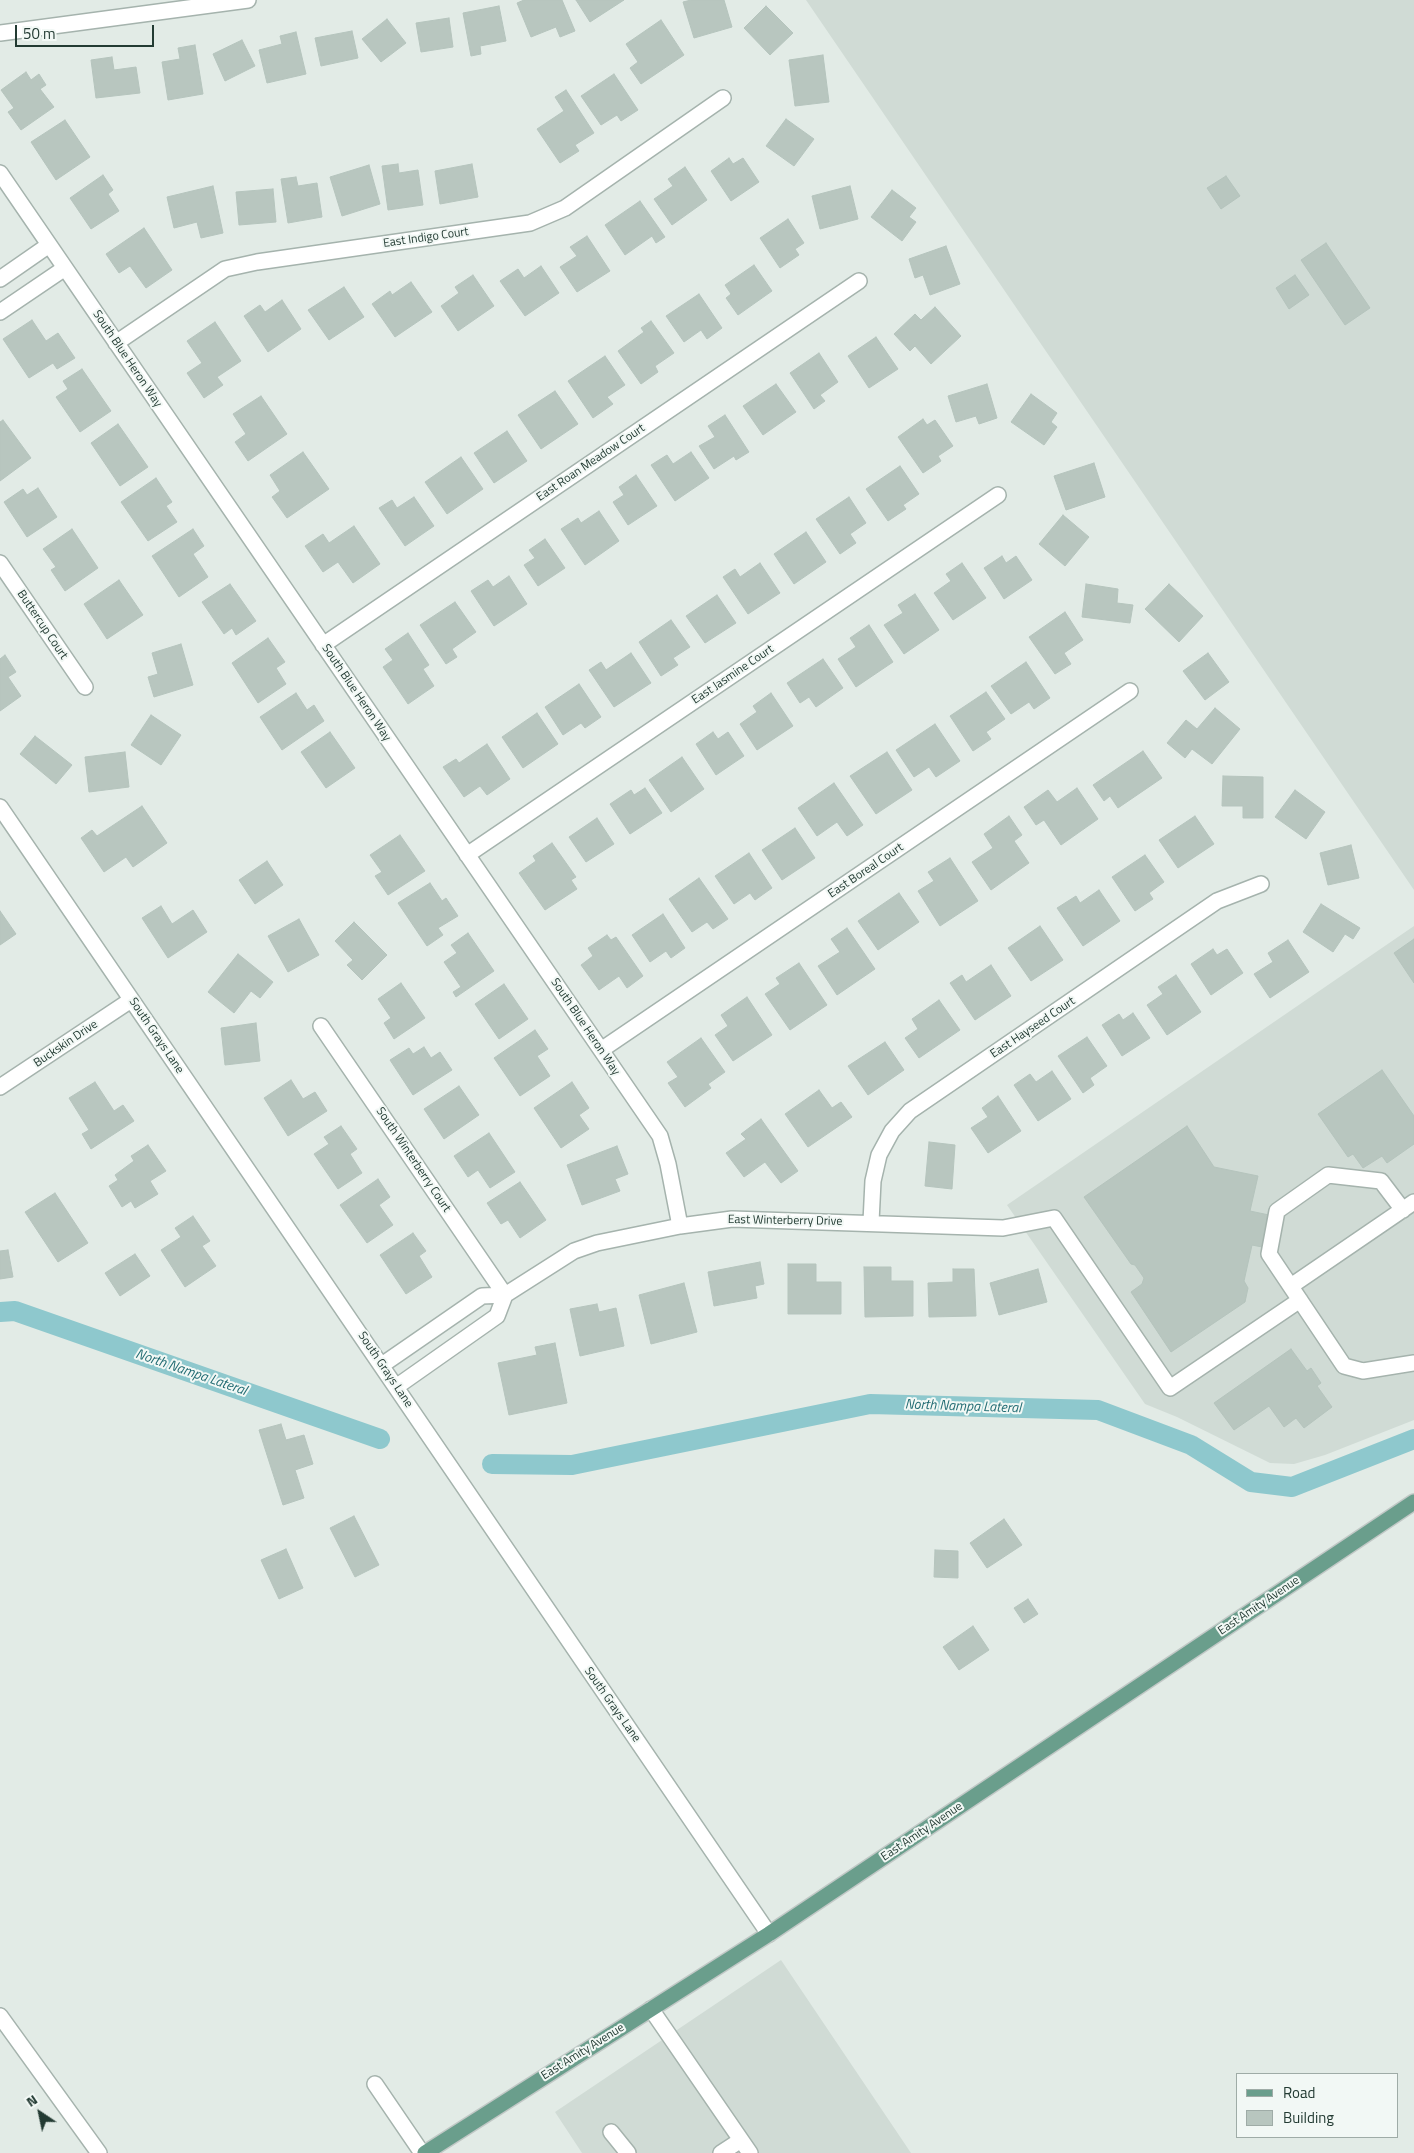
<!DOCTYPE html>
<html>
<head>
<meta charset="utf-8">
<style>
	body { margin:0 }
	#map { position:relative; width:1414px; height:2153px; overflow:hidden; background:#e2ebe6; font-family:"Titillium Web",sans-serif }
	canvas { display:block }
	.legend { position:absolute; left:1236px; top:2073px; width:162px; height:65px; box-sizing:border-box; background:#f2f8f5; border:1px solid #9faca7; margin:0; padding:6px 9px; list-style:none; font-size:15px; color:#233b33 }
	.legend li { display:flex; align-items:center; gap:10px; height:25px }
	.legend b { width:25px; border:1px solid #9faca7 }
	.north { position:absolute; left:15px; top:2088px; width:50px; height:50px; -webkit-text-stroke:4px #f2f8f5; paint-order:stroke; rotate:326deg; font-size:14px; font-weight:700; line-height:20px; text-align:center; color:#233b33 }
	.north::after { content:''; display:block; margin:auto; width:18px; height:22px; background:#233b33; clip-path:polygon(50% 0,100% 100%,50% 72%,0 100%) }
	.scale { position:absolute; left:15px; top:25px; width:139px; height:22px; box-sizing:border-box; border:2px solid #233b33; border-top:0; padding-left:6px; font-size:15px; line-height:18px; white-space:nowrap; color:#233b33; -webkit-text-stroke:4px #f2f8f5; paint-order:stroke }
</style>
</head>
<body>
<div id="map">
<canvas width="1414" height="2153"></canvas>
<ul class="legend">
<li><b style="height:6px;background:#6a9e8c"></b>Road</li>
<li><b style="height:14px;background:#b8c6bf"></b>Building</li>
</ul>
<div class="north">N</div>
<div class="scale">50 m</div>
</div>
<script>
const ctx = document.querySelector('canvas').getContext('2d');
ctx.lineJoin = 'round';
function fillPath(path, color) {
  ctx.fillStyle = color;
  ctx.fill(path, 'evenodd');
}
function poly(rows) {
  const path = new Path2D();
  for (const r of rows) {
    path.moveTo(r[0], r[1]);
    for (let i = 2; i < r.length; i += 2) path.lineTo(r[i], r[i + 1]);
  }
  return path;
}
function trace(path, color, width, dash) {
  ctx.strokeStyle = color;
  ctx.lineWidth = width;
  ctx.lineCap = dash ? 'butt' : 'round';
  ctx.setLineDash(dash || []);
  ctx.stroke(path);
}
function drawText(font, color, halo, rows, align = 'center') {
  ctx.font = font + ' "Titillium Web",sans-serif';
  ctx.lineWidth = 4;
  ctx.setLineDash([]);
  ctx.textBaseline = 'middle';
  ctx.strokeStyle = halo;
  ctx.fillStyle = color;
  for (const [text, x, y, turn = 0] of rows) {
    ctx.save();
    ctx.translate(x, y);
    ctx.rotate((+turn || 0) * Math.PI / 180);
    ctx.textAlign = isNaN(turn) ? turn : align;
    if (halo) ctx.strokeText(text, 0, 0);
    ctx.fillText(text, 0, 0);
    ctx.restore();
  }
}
const built = poly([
	[806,0,1414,0,1414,890],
	[1414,926,1414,1420,1325,1455,1294,1464,1270,1463,1177,1417,1145,1404,1007,1205],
	[781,1960,911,2153,582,2153,555,2112]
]);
const canal = poly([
	[0,1312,15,1311,380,1439],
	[492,1464,572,1465,870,1404,1098,1410,1191,1445,1251,1482,1292,1487,1414,1439]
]);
const building = poly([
	[524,0,562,0,575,31,560,37,556,27,531,37,517,3,524,0],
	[576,0,624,0,590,22,576,0],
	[691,0,724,0,732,27,694,38,683,2,691,0],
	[499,6,506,41,480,46,481,54,471,56,463,13,499,6],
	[766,6,793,33,770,55,744,28,766,6],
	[449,18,453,47,421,52,416,23,449,18],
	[387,19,406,43,381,62,362,39,387,19],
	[661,20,684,55,641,84,630,68,638,62,626,44,661,20],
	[352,31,358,58,321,66,315,38,352,31],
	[296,32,306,74,267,83,259,50,282,44,280,36,296,32],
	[242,40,255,66,225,81,213,54,242,40],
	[195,45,203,94,168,100,162,62,180,59,178,48,195,45],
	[823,55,829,102,795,106,789,60,823,55],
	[112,57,114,70,136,67,140,93,96,98,91,60,112,57],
	[26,72,31,80,39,74,46,85,40,89,54,107,21,130,8,112,14,108,1,90,26,72],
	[614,74,638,110,621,121,617,115,601,125,581,96,614,74],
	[566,90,594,133,575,145,579,151,560,163,537,129,564,111,555,97,566,90],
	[786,119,814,139,794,166,766,146,786,119],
	[65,120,90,157,56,180,31,142,65,120],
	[729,158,733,164,743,158,759,182,731,201,711,171,729,158],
	[398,164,399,173,418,170,423,205,388,210,382,166,398,164],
	[472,164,478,197,440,204,435,171,472,164],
	[369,165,380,204,342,216,330,177,369,165],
	[685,167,707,200,672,225,654,199,673,186,668,179,685,167],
	[103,175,113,190,108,194,119,211,91,229,70,198,103,175],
	[1226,176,1240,196,1221,209,1207,188,1226,176],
	[296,177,298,186,317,183,322,217,288,223,281,179,296,177],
	[213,186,223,233,201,238,197,222,174,228,167,197,213,186],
	[850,186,858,219,820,229,812,196,850,186],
	[273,189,276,222,239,225,236,192,273,189],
	[892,190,916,208,909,217,916,222,902,241,871,217,892,190],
	[640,201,665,237,656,243,652,236,625,255,605,225,640,201],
	[788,219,804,243,795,249,799,255,780,268,760,238,788,219],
	[144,228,172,270,146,288,130,266,119,273,106,254,144,228],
	[587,236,610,271,577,292,560,267,577,256,570,247,587,236],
	[1326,243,1370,308,1345,325,1301,260,1326,243],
	[946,246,960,284,930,295,923,275,915,278,909,259,946,246],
	[754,265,772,291,738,315,726,298,731,294,725,285,754,265],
	[541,266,559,293,525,316,500,281,518,269,524,278,541,266],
	[473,275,494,306,458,331,441,306,459,293,455,287,473,275],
	[1295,275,1309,295,1289,309,1276,288,1295,275],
	[411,282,432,312,395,337,372,304,390,291,392,295,411,282],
	[344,287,364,317,329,340,308,310,344,287],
	[699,294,722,328,707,339,701,330,684,342,666,316,699,294],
	[282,300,301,329,268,352,244,316,260,305,265,312,282,300],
	[935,307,961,336,931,364,915,346,910,351,894,334,915,314,921,320,935,307],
	[32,320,46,341,58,333,75,358,57,369,53,363,29,378,3,339,32,320],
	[651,321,674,353,655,366,658,372,641,384,618,351,644,332,641,328,651,321],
	[215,322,241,361,217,377,223,385,204,398,187,373,202,363,187,341,215,322],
	[876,337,898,369,869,388,848,356,876,337],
	[819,353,838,382,820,395,825,401,814,409,790,373,819,353],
	[605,356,625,385,607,397,613,404,593,418,568,381,605,356],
	[82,369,111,411,80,432,56,397,68,389,63,381,82,369],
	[776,384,796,412,763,435,743,406,776,384],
	[987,384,997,418,979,424,976,416,956,422,948,396,987,384],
	[555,391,578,424,541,449,518,415,555,391],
	[1031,394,1057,413,1051,422,1057,427,1044,445,1011,422,1031,394],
	[261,396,287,434,248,461,235,442,246,434,233,414,261,396],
	[725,415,749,452,736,460,734,456,714,469,699,446,715,437,708,426,725,415],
	[923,419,927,425,935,420,953,446,938,456,941,461,923,473,898,437,923,419],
	[3,420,31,458,0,481,0,422,3,420],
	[118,424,148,467,120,486,91,443,118,424],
	[507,431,527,461,494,483,474,453,507,431],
	[303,452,329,489,287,518,272,497,280,491,270,475,303,452],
	[691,452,709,478,675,501,651,465,667,455,673,464,691,452],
	[461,457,483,489,447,514,425,482,461,457],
	[1094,463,1105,497,1066,510,1054,476,1094,463],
	[900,466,919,494,903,505,906,509,888,521,866,489,900,466],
	[636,475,657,506,628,525,613,502,624,495,619,487,636,475],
	[156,478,172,502,166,506,177,522,148,541,121,502,156,478],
	[38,488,57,517,27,537,4,502,23,489,27,495,38,488],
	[414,497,434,526,405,546,379,508,392,500,397,508,414,497],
	[849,497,866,523,850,534,856,543,840,554,816,519,849,497],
	[599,511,619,541,585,565,561,529,578,518,581,523,599,511],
	[1063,515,1089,537,1065,566,1039,544,1063,515],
	[354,526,380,564,353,583,338,562,323,572,305,546,323,534,329,543,354,526],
	[72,529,98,568,65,591,51,570,56,567,43,549,72,529],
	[193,529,204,546,193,554,208,577,179,597,152,556,193,529],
	[806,532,826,562,794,584,774,554,806,532],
	[545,539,565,568,538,586,524,565,535,558,529,550,545,539],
	[1002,556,1006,563,1016,556,1032,580,1004,599,984,568,1002,556],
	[760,563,780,593,748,614,723,577,735,569,740,577,760,563],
	[962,563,986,598,953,620,934,593,951,581,946,574,962,563],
	[509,576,527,604,494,626,471,591,488,580,493,587,509,576],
	[119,580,143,615,107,639,84,604,119,580],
	[230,584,256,621,236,635,232,628,224,634,202,602,230,584],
	[1086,584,1118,589,1117,603,1133,605,1130,623,1082,617,1086,584],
	[1169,584,1203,616,1179,642,1145,609,1169,584],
	[915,594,939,630,904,654,884,625,903,613,898,605,915,594],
	[717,595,736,623,705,643,686,616,717,595],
	[455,602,476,632,452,649,457,657,446,664,420,625,455,602],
	[1065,612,1083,640,1064,653,1071,664,1055,674,1029,637,1065,612],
	[671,620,690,647,673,658,678,665,661,676,639,642,671,620],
	[869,625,893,662,856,687,838,659,856,647,850,638,869,625],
	[408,633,429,665,423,669,434,686,408,704,383,667,393,660,385,649,408,633],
	[268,638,285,662,276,668,286,684,258,703,232,663,268,638],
	[181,644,193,685,154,697,148,677,158,674,152,653,181,644],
	[631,653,651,683,614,707,589,670,601,662,606,670,631,653],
	[1208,653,1229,682,1205,700,1183,671,1208,653],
	[5,655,16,672,8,677,21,696,0,711,0,659,5,655],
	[823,659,843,688,816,707,809,697,800,703,787,683,823,659],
	[1026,662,1050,698,1034,709,1029,702,1011,714,991,686,1026,662],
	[579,684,601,717,585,728,581,723,563,735,545,707,579,684],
	[986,692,1005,719,986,732,991,739,973,751,950,716,986,692],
	[296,693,307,710,314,705,324,721,282,750,260,717,296,693],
	[771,693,793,726,757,750,740,724,757,712,753,706,771,693],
	[1215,708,1240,729,1212,764,1192,749,1185,758,1167,743,1186,720,1197,729,1215,708],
	[537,713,558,744,523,768,502,737,537,713],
	[151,715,181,735,161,765,131,745,151,715],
	[935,724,960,761,936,777,929,767,914,777,896,750,935,724],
	[330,732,355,768,326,788,301,752,330,732],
	[713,732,718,739,728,732,744,756,716,775,696,744,713,732],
	[35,736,72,765,56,784,20,754,35,736],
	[487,744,510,779,487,795,480,786,464,797,443,767,456,759,459,763,487,744],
	[1143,751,1162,778,1118,808,1110,796,1104,801,1093,785,1143,751],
	[125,752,129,787,89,792,85,757,125,752],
	[887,752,912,790,876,814,850,776,887,752],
	[682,757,704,789,671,812,649,780,682,757],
	[1223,776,1263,777,1263,818,1243,818,1243,806,1222,806,1223,776],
	[834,783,863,825,847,836,837,822,817,836,798,808,834,783],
	[645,788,662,813,630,834,610,804,631,790,634,795,645,788],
	[1077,788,1098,819,1061,845,1044,820,1036,825,1024,807,1048,790,1057,802,1077,788],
	[1295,790,1325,812,1306,839,1275,817,1295,790],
	[142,806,167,843,133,867,126,857,104,872,81,838,92,830,97,836,142,806],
	[1009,816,1022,835,1014,841,1029,863,991,890,972,862,993,848,984,834,1009,816],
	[1195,816,1214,844,1178,868,1159,840,1195,816],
	[597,818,614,844,586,862,569,837,597,818],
	[795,828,815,858,782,880,762,850,795,828],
	[400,835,425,871,388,895,375,876,382,872,370,855,400,835],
	[552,843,576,877,571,880,577,889,545,910,519,873,536,861,533,856,552,843],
	[1351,845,1359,878,1328,885,1320,853,1351,845],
	[749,853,772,888,755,900,750,893,734,904,715,876,749,853],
	[1145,855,1164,882,1149,893,1153,899,1135,911,1112,877,1145,855],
	[950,858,978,901,940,926,918,891,934,881,928,872,950,858],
	[267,861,283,885,255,904,239,880,267,861],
	[699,878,728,919,713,929,707,922,692,932,669,899,699,878],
	[430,883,442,901,446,898,458,916,438,928,443,935,427,946,398,903,430,883],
	[1099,890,1120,921,1083,946,1057,908,1076,896,1080,903,1099,890],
	[899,893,919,922,878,950,858,921,899,893],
	[1321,904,1360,928,1353,939,1345,934,1333,952,1303,932,1321,904],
	[161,906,172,924,193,910,207,932,168,958,142,918,161,906],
	[0,911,16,934,0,945,0,911],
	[663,914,685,948,671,958,666,951,650,962,632,935,663,914],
	[299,919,319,955,288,972,268,936,299,919],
	[354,922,387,955,362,980,347,965,353,960,335,941,354,922],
	[1040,926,1063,960,1031,981,1008,948,1040,926],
	[847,928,875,969,837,995,818,966,840,952,831,939,847,928],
	[468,933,494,971,456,997,453,992,461,987,444,962,457,953,451,945,468,933],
	[607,935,611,940,616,937,643,976,627,988,619,976,599,990,581,965,593,956,588,948,607,935],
	[1414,939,1414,983,1394,953,1414,939],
	[1288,940,1309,972,1270,998,1254,974,1273,962,1268,953,1288,940],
	[1213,949,1217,955,1227,949,1243,973,1211,995,1191,964,1213,949],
	[238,954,273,982,260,998,251,991,234,1013,208,992,238,954],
	[799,963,827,1005,790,1030,765,994,780,984,776,978,799,963],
	[991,965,1011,996,975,1020,950,983,962,975,966,982,991,965],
	[1176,975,1201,1012,1167,1035,1147,1005,1163,994,1158,987,1176,975],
	[401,983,425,1018,394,1039,384,1023,391,1018,378,999,401,983],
	[504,984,528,1019,499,1039,475,1004,504,984],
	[747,997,772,1035,733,1061,715,1035,728,1026,721,1015,747,997],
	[939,1000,960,1030,919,1058,905,1038,918,1029,912,1019,939,1000],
	[1133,1013,1150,1038,1122,1056,1102,1025,1119,1014,1123,1020,1133,1013],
	[256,1023,260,1061,225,1065,221,1028,256,1023],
	[535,1030,548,1049,537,1056,550,1076,520,1096,494,1058,535,1030],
	[1087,1037,1107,1066,1090,1078,1094,1085,1083,1093,1058,1056,1087,1037],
	[701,1038,725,1072,708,1084,711,1088,685,1107,668,1083,678,1077,667,1062,701,1038],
	[885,1042,904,1070,868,1095,848,1066,885,1042],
	[424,1047,431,1058,440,1052,452,1070,413,1095,390,1060,409,1048,413,1054,424,1047],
	[1382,1070,1414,1116,1414,1144,1387,1163,1382,1156,1363,1168,1353,1154,1348,1157,1318,1114,1382,1070],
	[1052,1071,1071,1099,1038,1121,1014,1085,1030,1074,1036,1082,1052,1071],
	[291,1080,303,1099,315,1092,327,1111,288,1136,264,1098,291,1080],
	[95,1082,114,1111,123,1105,134,1121,91,1149,82,1134,89,1130,69,1098,95,1082],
	[572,1082,589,1108,579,1115,589,1129,561,1148,534,1108,572,1082],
	[459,1086,479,1115,444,1139,424,1109,459,1086],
	[819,1090,832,1108,841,1102,852,1117,808,1147,785,1114,819,1090],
	[998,1096,1021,1131,988,1153,971,1128,988,1117,982,1108,998,1096],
	[761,1119,798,1171,781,1183,765,1162,744,1177,726,1153,746,1139,741,1134,761,1119],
	[341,1126,357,1149,350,1154,362,1173,338,1189,314,1154,329,1144,324,1137,341,1126],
	[1187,1126,1214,1167,1258,1176,1250,1211,1269,1215,1262,1247,1252,1245,1244,1281,1248,1288,1245,1302,1171,1352,1131,1292,1142,1284,1144,1278,1135,1265,1131,1264,1084,1197,1187,1126],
	[489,1133,515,1172,490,1188,478,1170,468,1177,454,1156,489,1133],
	[929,1142,955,1145,952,1189,925,1186,929,1142],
	[148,1145,166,1171,150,1181,158,1194,135,1208,131,1201,122,1207,109,1186,118,1180,115,1175,134,1161,131,1156,148,1145],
	[617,1146,628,1174,615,1179,620,1191,582,1205,567,1165,617,1146],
	[378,1179,390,1197,379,1205,393,1225,367,1243,340,1205,378,1179],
	[520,1182,546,1220,520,1238,508,1220,501,1224,487,1203,520,1182],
	[55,1193,88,1243,58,1262,25,1212,55,1193],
	[193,1216,210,1241,202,1246,216,1266,185,1287,161,1250,181,1237,175,1228,193,1216],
	[413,1233,426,1251,419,1256,432,1277,406,1294,380,1255,413,1233],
	[8,1250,13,1277,0,1279,0,1251,8,1250],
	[135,1254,150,1276,120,1296,105,1273,135,1254],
	[760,1262,764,1284,755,1286,757,1298,714,1306,708,1272,760,1262],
	[788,1264,816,1264,816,1282,841,1282,841,1314,788,1314,788,1264],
	[864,1267,891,1267,891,1281,913,1281,913,1316,865,1317,864,1267],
	[953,1269,974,1269,976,1316,929,1317,928,1283,953,1282,953,1269],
	[1038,1269,1047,1302,999,1315,990,1283,1038,1269],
	[684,1283,697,1332,651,1344,639,1295,684,1283],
	[597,1304,599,1312,616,1308,624,1346,580,1356,570,1309,597,1304],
	[555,1343,567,1403,509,1415,498,1363,537,1355,535,1347,555,1343],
	[1291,1349,1307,1371,1311,1368,1321,1383,1317,1386,1332,1407,1304,1428,1296,1418,1284,1427,1269,1406,1234,1430,1214,1403,1291,1349],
	[281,1424,286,1440,304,1435,313,1464,295,1470,304,1498,283,1505,259,1430,281,1424],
	[354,1516,379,1565,355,1577,330,1528,354,1516],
	[1004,1519,1022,1545,987,1568,970,1543,1004,1519],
	[286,1549,303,1588,279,1599,261,1560,286,1549],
	[935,1550,958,1551,958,1578,934,1577,935,1550],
	[1028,1599,1038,1614,1024,1623,1014,1608,1028,1599],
	[973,1626,989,1650,959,1670,943,1647,973,1626]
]);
const minor = poly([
	[0,33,248,0],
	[0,173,660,1136,668,1164,680,1226],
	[0,279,49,245],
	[0,312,65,268],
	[116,343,225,269,257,262,530,223,565,208,723,98],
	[0,563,85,687],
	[323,645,859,281],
	[0,807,769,1934],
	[467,855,998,495],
	[321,1026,505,1295,574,1251,597,1243,680,1226,732,1219,1003,1228,1054,1218,1170,1388,1300,1300],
	[601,1050,1130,691],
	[0,1087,131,1000],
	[1403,1210,1381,1181,1328,1175,1277,1211,1269,1254,1344,1366,1363,1371,1414,1363],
	[871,1222,873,1181,879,1155,892,1131,910,1111,1217,901,1261,884],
	[1291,1286,1414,1202],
	[382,1365,482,1296,505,1295,497,1316,396,1387],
	[651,2009,750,2153],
	[0,2016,99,2153],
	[375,2084,422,2153],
	[611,2132,628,2153],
	[721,2153,741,2140]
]);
const major = poly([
	[425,2153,769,1934,1414,1502]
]);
const streetNames = [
	["East Indigo Court",426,238,-8],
	["South Blue Heron Way",127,359,56],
	["East Roan Meadow Court",591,463,-34],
	["Buttercup Court",42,625,56],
	["East Jasmine Court",733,675,-34],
	["South Blue Heron Way",356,693,56],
	["East Boreal Court",866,871,-34],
	["South Blue Heron Way",585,1027,56],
	["East Hayseed Court",1033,1028,-34],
	["South Grays Lane",156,1036,56],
	["Buckskin Drive",66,1044,-34],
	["South Winterberry Court",413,1160,56],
	["East Winterberry Drive",785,1221,1],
	["South Grays Lane",385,1370,56],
	["East Amity Avenue",1259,1606,-34],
	["South Grays Lane",612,1705,55],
	["East Amity Avenue",922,1832,-34],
	["East Amity Avenue",583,2052,-32]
];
const waterNames = [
	["North Nampa Lateral",191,1373,19],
	["North Nampa Lateral",963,1407,2]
];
fillPath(built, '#d0dbd5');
trace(canal, '#8ec8cd', 20);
fillPath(building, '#b8c6bf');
trace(building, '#b5c4bd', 1);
trace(minor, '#a5b3ad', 18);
trace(major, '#c1c8c6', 18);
trace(minor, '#fff', 15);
trace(major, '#6a9e8c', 15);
drawText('12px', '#233b33', '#f2f8f5', streetNames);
drawText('italic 14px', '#226c73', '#f2f8f5', waterNames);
</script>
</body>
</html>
